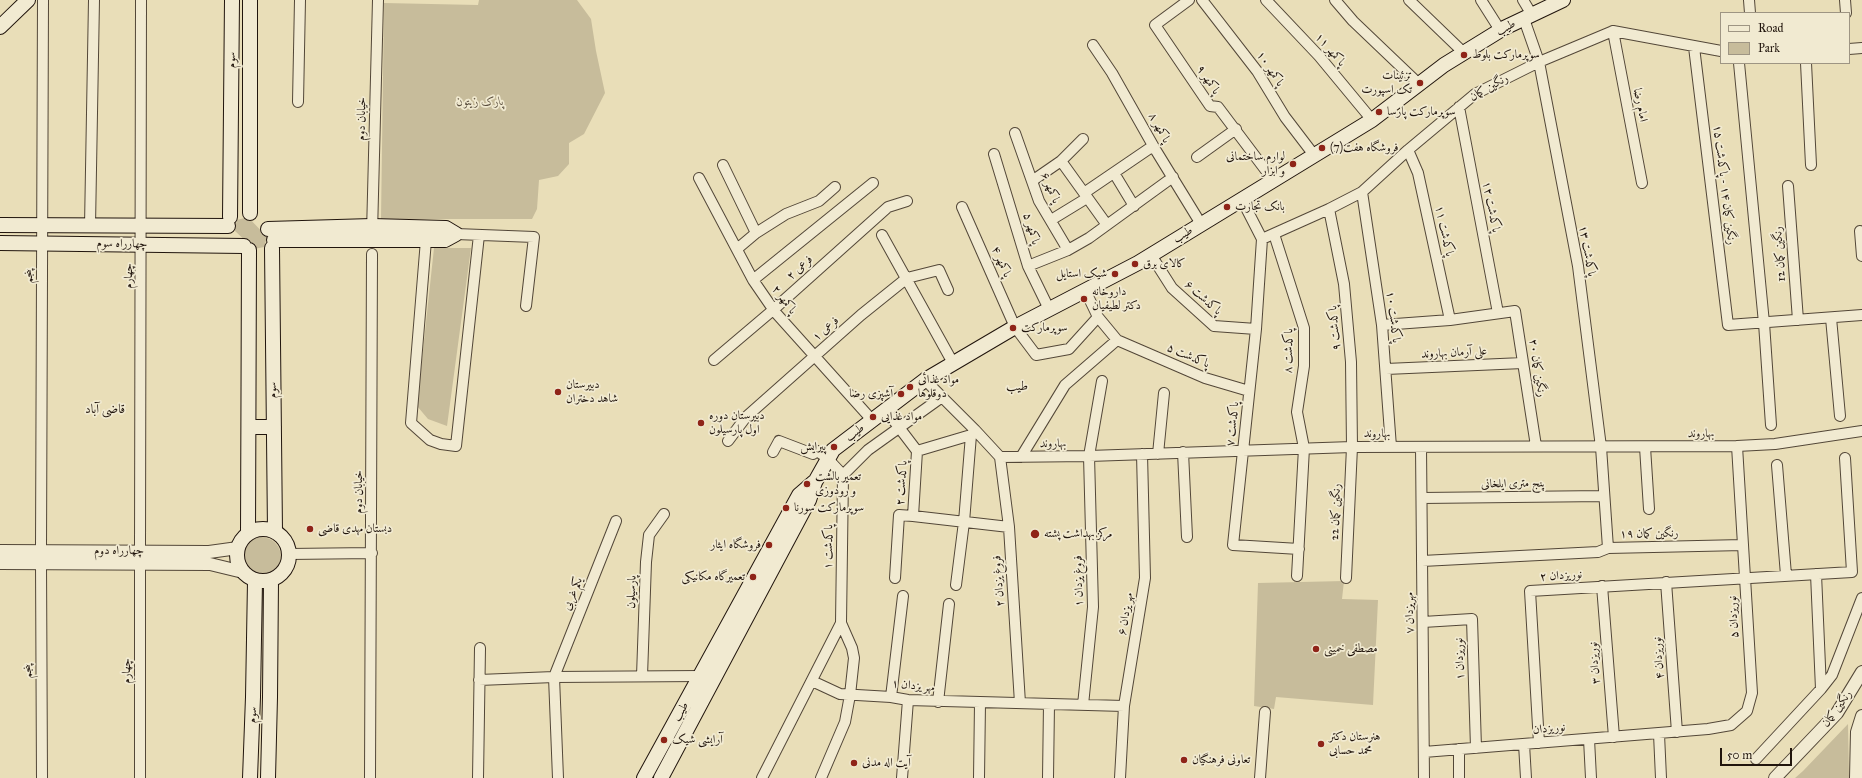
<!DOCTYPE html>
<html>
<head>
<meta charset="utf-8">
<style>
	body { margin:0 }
	#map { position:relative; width:1862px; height:778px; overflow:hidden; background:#e9deb8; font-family:"IM FELL Great Primer",serif }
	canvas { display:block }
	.legend { position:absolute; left:1720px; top:12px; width:130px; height:52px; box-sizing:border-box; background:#f1ead1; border:1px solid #9e9583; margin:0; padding:5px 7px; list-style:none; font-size:12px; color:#21150d }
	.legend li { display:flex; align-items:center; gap:8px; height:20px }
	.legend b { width:20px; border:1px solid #9e9583 }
	.scale { position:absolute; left:1720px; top:748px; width:72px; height:18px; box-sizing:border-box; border:2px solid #21150d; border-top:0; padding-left:5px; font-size:12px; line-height:14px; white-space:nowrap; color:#21150d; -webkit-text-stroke:3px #f1ead1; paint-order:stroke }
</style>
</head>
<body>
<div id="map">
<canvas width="1862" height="778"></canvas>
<ul class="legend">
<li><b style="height:5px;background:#f1ead1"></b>Road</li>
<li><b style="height:11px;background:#c7bc9b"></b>Park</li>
</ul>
<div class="scale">50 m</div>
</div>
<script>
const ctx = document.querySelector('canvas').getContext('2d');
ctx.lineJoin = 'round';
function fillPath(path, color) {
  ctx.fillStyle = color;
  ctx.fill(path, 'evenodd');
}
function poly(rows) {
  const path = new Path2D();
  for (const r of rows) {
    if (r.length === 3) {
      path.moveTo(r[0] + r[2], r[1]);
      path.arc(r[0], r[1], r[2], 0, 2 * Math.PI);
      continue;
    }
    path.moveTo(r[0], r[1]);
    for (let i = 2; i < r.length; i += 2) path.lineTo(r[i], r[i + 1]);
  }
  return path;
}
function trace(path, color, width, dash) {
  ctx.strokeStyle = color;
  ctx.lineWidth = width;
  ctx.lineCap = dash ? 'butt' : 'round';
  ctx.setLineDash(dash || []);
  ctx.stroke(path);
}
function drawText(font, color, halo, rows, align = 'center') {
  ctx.font = font + ' "IM FELL Great Primer",Amiri,serif';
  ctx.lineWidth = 3.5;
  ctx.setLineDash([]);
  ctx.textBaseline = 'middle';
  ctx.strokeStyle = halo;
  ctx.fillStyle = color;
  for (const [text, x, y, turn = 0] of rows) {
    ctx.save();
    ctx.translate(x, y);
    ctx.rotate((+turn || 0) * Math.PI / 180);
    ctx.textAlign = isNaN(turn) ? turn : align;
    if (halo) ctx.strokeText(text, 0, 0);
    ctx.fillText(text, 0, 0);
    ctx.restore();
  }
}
const green = poly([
	[479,0,577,0,591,19,596,51,605,93,584,134,569,143,569,164,558,176,539,180,537,209,532,219,381,219,384,3,478,5],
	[248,217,267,237,264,247,254,249,234,230,237,220],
	[434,248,471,248,447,426,428,419,417,406],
	[261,557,20],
	[1344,581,1342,599,1378,600,1373,705,1276,697,1274,709,1254,706,1258,583],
	[1848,724,1849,778,1795,778,1803,771]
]);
const minor = poly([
	[1189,0,1155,25,1210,106,1218,107,1273,180],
	[1202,0,1257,71,1285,117,1314,155],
	[1266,0,1319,56,1372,120],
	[1335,0,1353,21,1419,84],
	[1409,0,1464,53],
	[1481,0,1500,30],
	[1523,0,1532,15],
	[1749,0,1750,13],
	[1845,0,1846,13],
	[1524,19,1539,62,1578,266,1601,447,1608,548,1743,545],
	[1613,31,1642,183],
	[1093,45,1112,73,1155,149,1201,224],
	[1694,47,1728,325,1862,315],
	[1849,49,1862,48],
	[1739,63,1764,323,1771,425],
	[1806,63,1811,165],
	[298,102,300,0],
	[1459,107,1498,313],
	[1015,133,1039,201,1068,250],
	[1408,150,1418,173,1450,320],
	[994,154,1028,266,1049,309],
	[1197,157,1236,129],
	[1061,161,1107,225],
	[723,165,756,233,737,249],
	[1114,173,1134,206],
	[699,178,753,280,775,312,872,420],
	[1032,181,1061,161,1083,139],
	[1788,186,1798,320],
	[1362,192,1382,325,1391,447],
	[1084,193,1153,146],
	[1242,200,1262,239,1329,209,1362,192,1408,150,1475,94,1539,62,1613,31,1721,51],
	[962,207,1015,327,1036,355,1069,349,1098,317],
	[1329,209,1344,284,1351,362,1352,447,1346,578],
	[1051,220,1087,198],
	[90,226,94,0],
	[1860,231,1862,256],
	[372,233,378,0],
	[756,233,786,214,819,201,835,187],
	[456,234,534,237,526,306],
	[1274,234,1304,328,1304,366,1297,412,1304,448,1297,576],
	[882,235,953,363],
	[1262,239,1256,329,1233,545,1299,549],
	[426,240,411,423,430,440,441,444,456,446,479,235],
	[1151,255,1172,288,1214,326,1256,329],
	[1028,266,1068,250,1089,238,1173,177],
	[753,280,873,183],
	[1085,290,1098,317,1117,340,1205,378,1249,391],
	[1831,318,1840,416],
	[1382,325,1450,320,1515,311,1536,446],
	[714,360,773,310,888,207,907,201],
	[1386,369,1523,363],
	[925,380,975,430,1000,457,1089,456,1352,447,1737,446,1775,444,1862,431],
	[885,409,917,451,913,516,899,515,895,578],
	[728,441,746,417,861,315,907,278,939,270,948,290],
	[1421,447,1424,778],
	[1645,447,1649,509],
	[917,451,971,435,975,430],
	[773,452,779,441,813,454,817,451,827,458,843,475],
	[1183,452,1187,537],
	[1158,454,1164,393],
	[1000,457,1009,527,1020,703],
	[1021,457,1065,385,1117,340],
	[1777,465,1786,575],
	[1422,498,1604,496],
	[913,516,1009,527],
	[41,551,43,0],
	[140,552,141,0],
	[289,554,372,553],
	[1422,561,1598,552,1608,548],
	[41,563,42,778],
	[1816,574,1821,689],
	[1666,582,1677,732],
	[956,585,964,522,971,435],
	[1602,586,1614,737],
	[1423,622,1472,619,1476,748],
	[642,676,646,562,649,535,664,514],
	[479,680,554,677,701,676],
	[812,681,840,694,891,697,908,700,1124,706],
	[891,697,903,596],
	[938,702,949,604],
	[1083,705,1093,607,1089,456,1102,381],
	[1659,734,1661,778],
	[1589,739,1591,778],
	[1539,743,1530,591,1852,572,1845,458],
	[1524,744,1526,778],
	[1459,749,1459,778],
	[1424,752,1708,729,1731,725,1747,711,1752,693,1737,446],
	[1756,759,1821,689,1832,675,1862,598],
	[140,778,140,563],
	[370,778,372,254],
	[478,778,480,648],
	[558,778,554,677,616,521],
	[762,778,841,623],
	[821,778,845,722,850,695,854,658,852,648,841,623,843,475,868,450,942,397],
	[902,778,908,700],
	[979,778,980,703],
	[1048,778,1049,704],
	[1120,778,1124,706,1145,578,1142,454],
	[1260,778,1265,712]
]);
const tertiary = poly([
	[0,551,209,552,238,548],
	[0,563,210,564,243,572],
	[1775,778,1837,713,1862,672],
	[1856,778,1857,732,1862,716]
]);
const secondary = poly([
	[0,27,28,0],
	[250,213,250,0],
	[230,217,232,0],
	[0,225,228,226],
	[268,229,372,226,446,228,456,234],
	[274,240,445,240,456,234],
	[0,243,244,246],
	[272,248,275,532],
	[249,427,274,427],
	[263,555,26],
	[248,533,249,250],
	[250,778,253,697,255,581],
	[268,778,270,697,271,581],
	[644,778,799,495,814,482],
	[661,778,809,500,815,482,833,450,925,380,1015,327,1138,263,1372,120,1444,65,1504,28,1563,0]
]);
const markers = [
	[1464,55,4,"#8f2418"],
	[1420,83,4,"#8f2418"],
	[1379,112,4,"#8f2418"],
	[1322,148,4,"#8f2418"],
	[1293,164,4,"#8f2418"],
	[1227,207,4,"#8f2418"],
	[1135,264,4,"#8f2418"],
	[1115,274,4,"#8f2418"],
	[1084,299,4,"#8f2418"],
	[1013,328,4,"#8f2418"],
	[910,387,4,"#8f2418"],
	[558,392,4,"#8f2418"],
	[901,394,4,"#8f2418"],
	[873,417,4,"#8f2418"],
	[701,423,4,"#8f2418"],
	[834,447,4,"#8f2418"],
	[807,484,4,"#8f2418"],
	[786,508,4,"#8f2418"],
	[310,529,4,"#8f2418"],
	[1035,534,5,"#8f2418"],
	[769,545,4,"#8f2418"],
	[753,577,4,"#8f2418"],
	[1316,649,4,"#8f2418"],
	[664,740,4,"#8f2418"],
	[1321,744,4,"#8f2418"],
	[1184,760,4,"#8f2418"],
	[854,763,4,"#8f2418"]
];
const streetNames = [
	["طیب",1506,28,-28],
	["پاکمهر ۱۱",1330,50,49],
	["سوم",232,60,-90],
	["پاکمهر ۱۰",1270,69,56],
	["پاکمهر ۹",1208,80,56],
	["رنگین کمان",1489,88,-30],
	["امام رضا",1640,105,79],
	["خیابان دوم",362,119,-89],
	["پاکمهر ۸",1159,128,61],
	["رنگین کمان ۱۴ - پاکدشت ۱۵",1724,185,83],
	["پاکمهر ۶",1050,188,67],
	["پاکدشت ۱۲",1491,207,79],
	["پاکمهر ۵",1031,229,73],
	["پاکدشت ۱۱",1444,231,78],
	["طیب",1183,235,-31],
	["چهارراه سوم",122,244,1],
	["پاکدشت ۱۳",1587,251,80],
	["رنگین کمان 12",1780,254,-94],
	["پاکمهر ۴",1001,262,66],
	["فرعی ۲",800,268,-42],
	["پنجم",29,276,-90],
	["چهارم",129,276,-90],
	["پاکدشت ۶",1203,298,42],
	["پاکمهر ۲",784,300,53],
	["پاکدشت ۱۰",1393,317,83],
	["پاکدشت ۹",1335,328,-95],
	["فرعی ۱",826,329,-41],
	["پاکدشت ۸",1289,351,-89],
	["علی آرمان بهاروند",1454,353,-3],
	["پاکدشت ۵",1188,356,23],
	["رنگین کمان ۲۰",1537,368,81],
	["سوم",273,390,-90],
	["پاکدشت ۷",1233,424,-84],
	["طیب",855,433,-37],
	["بهاروند",1377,434],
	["بهاروند",1701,434,-1],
	["بهاروند",1053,444,-1],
	["پاکدشت ۲",902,483,-86],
	["پنج متری ایلخانی",1513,484,-1],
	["خیابان دوم",359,492,-90],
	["رنگین کمان 22",1336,512,-88],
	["رنگین کمان ۱۹",1649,534,-1],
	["پاکدشت ۱",829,547,-89],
	["چهارراه دوم",119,551],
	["نوریزدان ۲",1561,576,-4],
	["فروغ یزدان ۲",999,581,-94],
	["فروغ یزدان ۱",1079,581,-91],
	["پارسیلون",632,592,-88],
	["یکم غربی",573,594,-68],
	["مهریزدان ۷",1410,613,-90],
	["مهر یزدان ۶",1126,614,-80],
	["نوریزدان ۵",1734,617,-93],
	["نوریزدان ۴",1659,658,-94],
	["نوریزدان ۱",1460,659,-92],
	["نوریزدان ۳",1595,663,-94],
	["پنجم",28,671,-90],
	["چهارم",127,671,-90],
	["مهر یزدان ۱",913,686,6],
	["رنگین کمان",1837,709,-54],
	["طیب",681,712,-61],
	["سوم",253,715,-87],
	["نوریزدان",1549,729,-5]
];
const poiNames = [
	["سوپرمارکت بلوط",1472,55],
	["تزئینات",1412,76,"right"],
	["تک اسپورت",1412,90,"right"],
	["سوپرمارکت پارسا",1387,112],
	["فروشگاه هفت(7)",1330,148],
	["لوارم ساختمانی",1285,157,"right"],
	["و ابزار",1285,171,"right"],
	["بانک تجارت",1235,207],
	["کالای برق",1143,264],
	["شیک استایل",1107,274,"right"],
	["داروخانه",1092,292],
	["دکتر لطیفیان",1092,306],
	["سوپرمارکت",1021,328],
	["مواد غذائی",918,380],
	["دوقلوها",918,394],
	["دبیرستان",566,385],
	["شاهد دختران",566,399],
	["آشپزی رضا",893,394,"right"],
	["دبیرستان دوره",709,416],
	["اول پارسیلون",709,430],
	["مواد غذایی",881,417],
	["پیرایش",826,447,"right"],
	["تعمیر بالشت",815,477],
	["و رودوزی",815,491],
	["سوپرمارکت سورنا",794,508],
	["دبستان مهدی قاضی",318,529],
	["مرکز بهداشت پشته",1044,534],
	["فروشگاه ایثار",761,545,"right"],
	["تعمیرگاه مکانیکی",745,577,"right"],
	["مصطفی خمینی",1324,649],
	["هنرستان دکتر",1329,737],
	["محمد حسابی",1329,751],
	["آرایشی شیک",672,740],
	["تعاونی فرهنگیان",1192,760],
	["آیت اله مدنی",862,763]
];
const parkNames = [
	["پارک زیتون",480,102]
];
const neighbourhoodNames = [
	["طیب",1017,387],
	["قاضی آباد",105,410]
];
fillPath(green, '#c7bc9b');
trace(minor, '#534738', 12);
trace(tertiary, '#534738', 14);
trace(secondary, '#21150d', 16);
trace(minor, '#f1ead1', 10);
trace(tertiary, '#f1ead1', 12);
trace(secondary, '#f1ead1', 14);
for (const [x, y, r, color] of markers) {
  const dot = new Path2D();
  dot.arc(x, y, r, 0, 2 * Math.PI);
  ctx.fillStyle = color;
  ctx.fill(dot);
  trace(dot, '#f1ead1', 1.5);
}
drawText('12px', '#21150d', '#f1ead1', streetNames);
drawText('12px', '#21150d', '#f1ead1', poiNames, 'left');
drawText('italic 12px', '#5b4f3f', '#f1ead1', parkNames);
drawText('13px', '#21150d', '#f1ead1', neighbourhoodNames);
</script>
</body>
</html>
